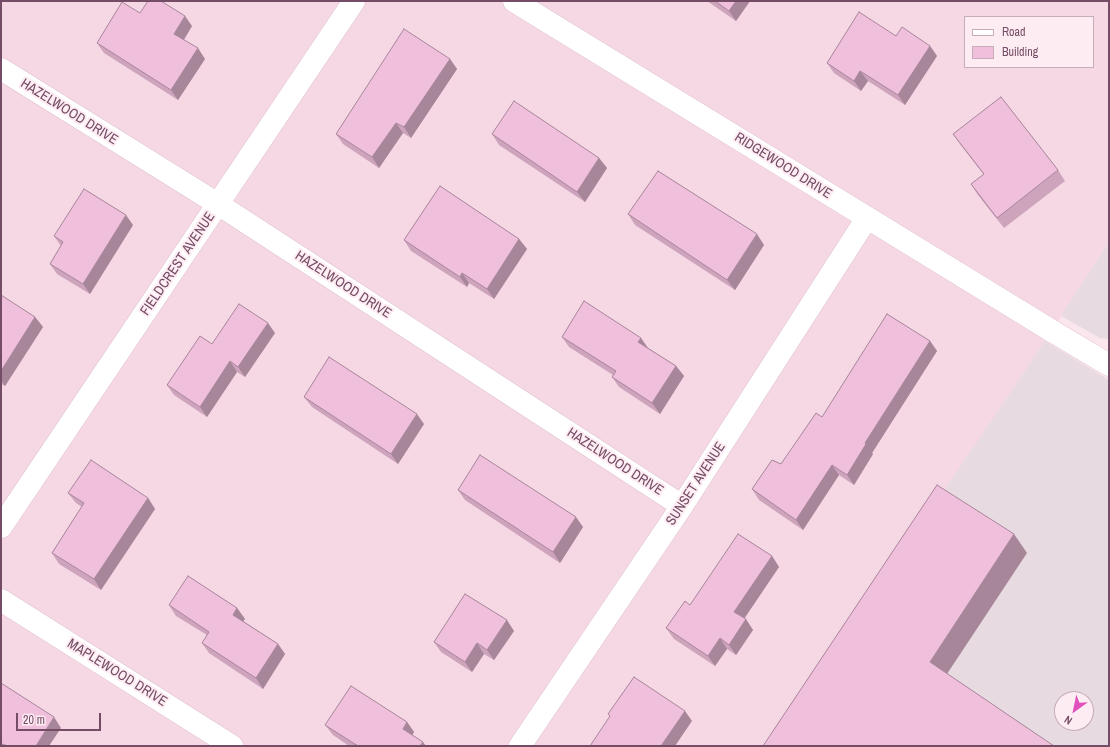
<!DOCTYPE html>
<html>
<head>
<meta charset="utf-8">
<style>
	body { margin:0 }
	#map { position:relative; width:1110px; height:747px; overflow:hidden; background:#fbe6ee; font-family:"Archivo Narrow",sans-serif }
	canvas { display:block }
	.frame { position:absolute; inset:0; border:2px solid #744c65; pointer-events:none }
	.legend { position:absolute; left:964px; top:16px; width:130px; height:52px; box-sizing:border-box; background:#feecf3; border:1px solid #c7acba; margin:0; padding:5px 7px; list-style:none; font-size:12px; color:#744c65 }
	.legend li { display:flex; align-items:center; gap:8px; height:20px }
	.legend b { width:20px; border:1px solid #c7acba }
	.north { position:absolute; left:1054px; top:691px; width:40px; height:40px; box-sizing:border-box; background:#feecf3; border:1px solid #c7acba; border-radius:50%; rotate:213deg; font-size:11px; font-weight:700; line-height:16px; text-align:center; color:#744c65 }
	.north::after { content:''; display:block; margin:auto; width:14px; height:18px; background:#e051be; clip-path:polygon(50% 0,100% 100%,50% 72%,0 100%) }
	.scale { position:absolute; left:16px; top:713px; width:85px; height:18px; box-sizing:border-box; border:2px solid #744c65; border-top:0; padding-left:5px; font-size:12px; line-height:14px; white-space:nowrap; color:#744c65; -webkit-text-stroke:3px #feecf3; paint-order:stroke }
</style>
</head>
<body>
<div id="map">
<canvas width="1110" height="747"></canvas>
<div class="frame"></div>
<ul class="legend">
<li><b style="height:5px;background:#fff"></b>Road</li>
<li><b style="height:11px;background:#f0bfdc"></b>Building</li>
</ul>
<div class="north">N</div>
<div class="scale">20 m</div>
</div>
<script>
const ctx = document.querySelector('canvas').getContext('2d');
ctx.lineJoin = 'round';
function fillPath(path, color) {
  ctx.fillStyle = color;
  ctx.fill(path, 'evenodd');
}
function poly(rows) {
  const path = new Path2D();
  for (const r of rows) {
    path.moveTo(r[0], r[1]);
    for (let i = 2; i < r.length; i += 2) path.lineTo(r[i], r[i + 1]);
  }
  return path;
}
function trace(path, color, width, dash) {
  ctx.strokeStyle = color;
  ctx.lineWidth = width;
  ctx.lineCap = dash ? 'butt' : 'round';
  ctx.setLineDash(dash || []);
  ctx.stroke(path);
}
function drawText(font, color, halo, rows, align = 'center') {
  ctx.font = font + ' "Archivo Narrow",sans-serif';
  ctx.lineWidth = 4;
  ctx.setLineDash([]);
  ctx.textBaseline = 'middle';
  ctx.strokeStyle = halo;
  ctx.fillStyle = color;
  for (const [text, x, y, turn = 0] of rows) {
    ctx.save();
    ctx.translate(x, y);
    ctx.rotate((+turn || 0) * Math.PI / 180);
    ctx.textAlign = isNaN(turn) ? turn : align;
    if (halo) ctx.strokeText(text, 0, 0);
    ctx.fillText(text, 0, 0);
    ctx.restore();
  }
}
const residential = poly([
	[1,1,1109,1,1109,242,1052,331,773,746,1,746],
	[965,17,1093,17,1093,67,965,67]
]);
const industrial = poly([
	[1109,242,1109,339,1100,338,1061,316],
	[1045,341,1109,380,1109,746,772,746],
	[1062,699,1086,699,1086,723,1062,723]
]);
const street = poly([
	[514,1,1052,331],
	[1,69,218,204,682,506],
	[1,527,354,1],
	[1,600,232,746],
	[520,746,682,506,867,218]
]);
const secondary = poly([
	[1052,331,1109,365]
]);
const wall = poly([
	[707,1,750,1,736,21],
	[140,13,192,26,184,40,205,59,178,100,104,53,97,43],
	[896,36,930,46,937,56,905,105,868,81,861,91,834,73,827,63],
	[450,59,457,69,411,138,403,133,379,168,343,144,336,134],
	[492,134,599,158,607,168,585,202,499,145],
	[953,134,1058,170,1065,181,1004,228,978,195,971,184,984,175,960,144],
	[628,214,764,245,735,290,635,225],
	[133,225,90,294,57,274,50,264,61,246,54,236],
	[519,239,527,249,494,299,469,283,467,287,411,251,404,240],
	[1,295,35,317,43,327,5,386,1,384],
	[275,333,245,377,237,372,207,417,174,395,167,385,212,344],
	[562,337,648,348,676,366,684,376,660,414,619,387,612,377,613,375,569,347],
	[930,341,937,351,872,453,873,454,854,485,839,475,803,530,759,500,752,489,781,464,822,417],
	[304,397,424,424,398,464,312,407],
	[458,490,583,527,560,563,465,500],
	[68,493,148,498,155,509,101,590,59,564,52,553,82,507,76,503],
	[772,556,779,567,744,618,753,630,736,655,727,649,715,666,674,639,666,628,690,605],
	[169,605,237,608,245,619,243,621,278,644,285,654,263,689,209,653,202,643,207,635,176,616],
	[514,631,494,660,484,654,472,672,441,652,434,642],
	[407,722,414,732,412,735,426,746,349,746,333,735,325,725]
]);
const shadedWall = poly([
	[736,1,750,1,736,21,729,11],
	[185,16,192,26,181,44,174,34],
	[930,46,937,56,905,105,898,95],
	[198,48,205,59,178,100,171,90],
	[450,59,457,69,411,138,404,127],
	[860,71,868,81,861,91,854,81],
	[396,123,403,133,379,168,372,157],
	[599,158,607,168,585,202,577,192],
	[126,215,133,225,90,294,83,284],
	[757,234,764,245,735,290,727,280],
	[519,239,527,249,494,299,487,289],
	[462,273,469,283,467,287,460,277],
	[35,317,43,327,5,386,1,380,1,371],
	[268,323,275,333,245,377,238,367],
	[641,338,648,348,645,352,638,342],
	[930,341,937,351,872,453,873,454,854,485,847,475,865,443],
	[230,361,237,372,207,417,200,407],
	[676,366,684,376,660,414,652,403],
	[417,414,424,424,398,464,391,454],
	[832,465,839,475,803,530,796,520],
	[148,498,155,509,101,590,94,579],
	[576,517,583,527,560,563,553,552],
	[1014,534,1027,553,943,680,930,662],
	[772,556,779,567,742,622,734,612],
	[237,608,245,619,240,625,233,615],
	[746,619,753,630,736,655,729,645],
	[507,620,514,631,494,660,487,650],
	[720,638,727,649,715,666,708,656],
	[477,643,484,654,472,672,465,662],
	[278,644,285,654,263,689,256,678],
	[685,711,692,721,675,746,661,746],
	[54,717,61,728,49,746,36,746],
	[407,722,414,732,410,739,403,729],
	[423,742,426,746,420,746]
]);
const building = poly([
	[148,1,161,1,185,16,174,34,198,48,171,90,97,43,122,2,140,13,148,1],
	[715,1,736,1,729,11,715,1],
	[859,12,896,36,902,27,930,46,898,95,860,71,854,81,827,63,859,12],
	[404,29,450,59,404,127,396,123,372,157,336,134,404,29],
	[1001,97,1058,170,997,218,971,184,984,174,953,134,1001,97],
	[514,101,599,158,577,192,492,134,514,101],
	[658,171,757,234,727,280,628,214,658,171],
	[440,186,519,239,487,289,462,273,460,277,404,240,440,186],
	[84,189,126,215,83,284,50,264,63,242,54,236,84,189],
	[1,295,35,317,1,371,1,295],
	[584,301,641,338,638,342,676,366,652,403,612,377,616,371,562,337,584,301],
	[239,304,268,323,238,367,230,361,200,407,167,385,200,336,212,344,239,304],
	[887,314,930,341,865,443,866,444,847,475,832,465,796,520,752,489,772,460,781,464,816,413,822,417,887,314],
	[329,357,417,414,391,454,304,397,329,357],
	[480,455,576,517,553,552,458,490,480,455],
	[91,460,148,498,94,579,52,553,84,503,68,493,91,460],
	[937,485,1014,534,930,662,1054,746,763,746,937,485],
	[738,534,772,556,734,612,746,619,729,645,720,638,708,656,666,628,685,601,690,605,738,534],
	[188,576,237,608,233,615,278,644,256,678,202,643,209,632,169,605,188,576],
	[465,594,507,620,487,650,477,643,465,662,434,642,465,594],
	[634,677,685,711,661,746,590,746,610,716,608,714,634,677],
	[1,683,54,717,36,746,7,746,3,744,2,746,1,746,1,683],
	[351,686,407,722,403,729,423,742,420,746,358,746,325,725,351,686]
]);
const streetNames = [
	["HAZELWOOD DRIVE",69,112,32],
	["RIDGEWOOD DRIVE",783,166,32],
	["FIELDCREST AVENUE",178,264,-56],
	["HAZELWOOD DRIVE",343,285,33],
	["HAZELWOOD DRIVE",615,462,33],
	["SUNSET AVENUE",696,484,-57],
	["MAPLEWOOD DRIVE",117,673,32]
];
fillPath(residential, '#f5d8e4');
fillPath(industrial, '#e7dae1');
trace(street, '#e0c2d1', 23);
trace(secondary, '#e6c2d5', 23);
trace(street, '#fff', 22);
trace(secondary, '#fff', 22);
fillPath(wall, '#cea4bd');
fillPath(shadedWall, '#a8869a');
fillPath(building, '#f0bfdc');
trace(building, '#a8869a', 1);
drawText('14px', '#744c65', '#feecf3', streetNames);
</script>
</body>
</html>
